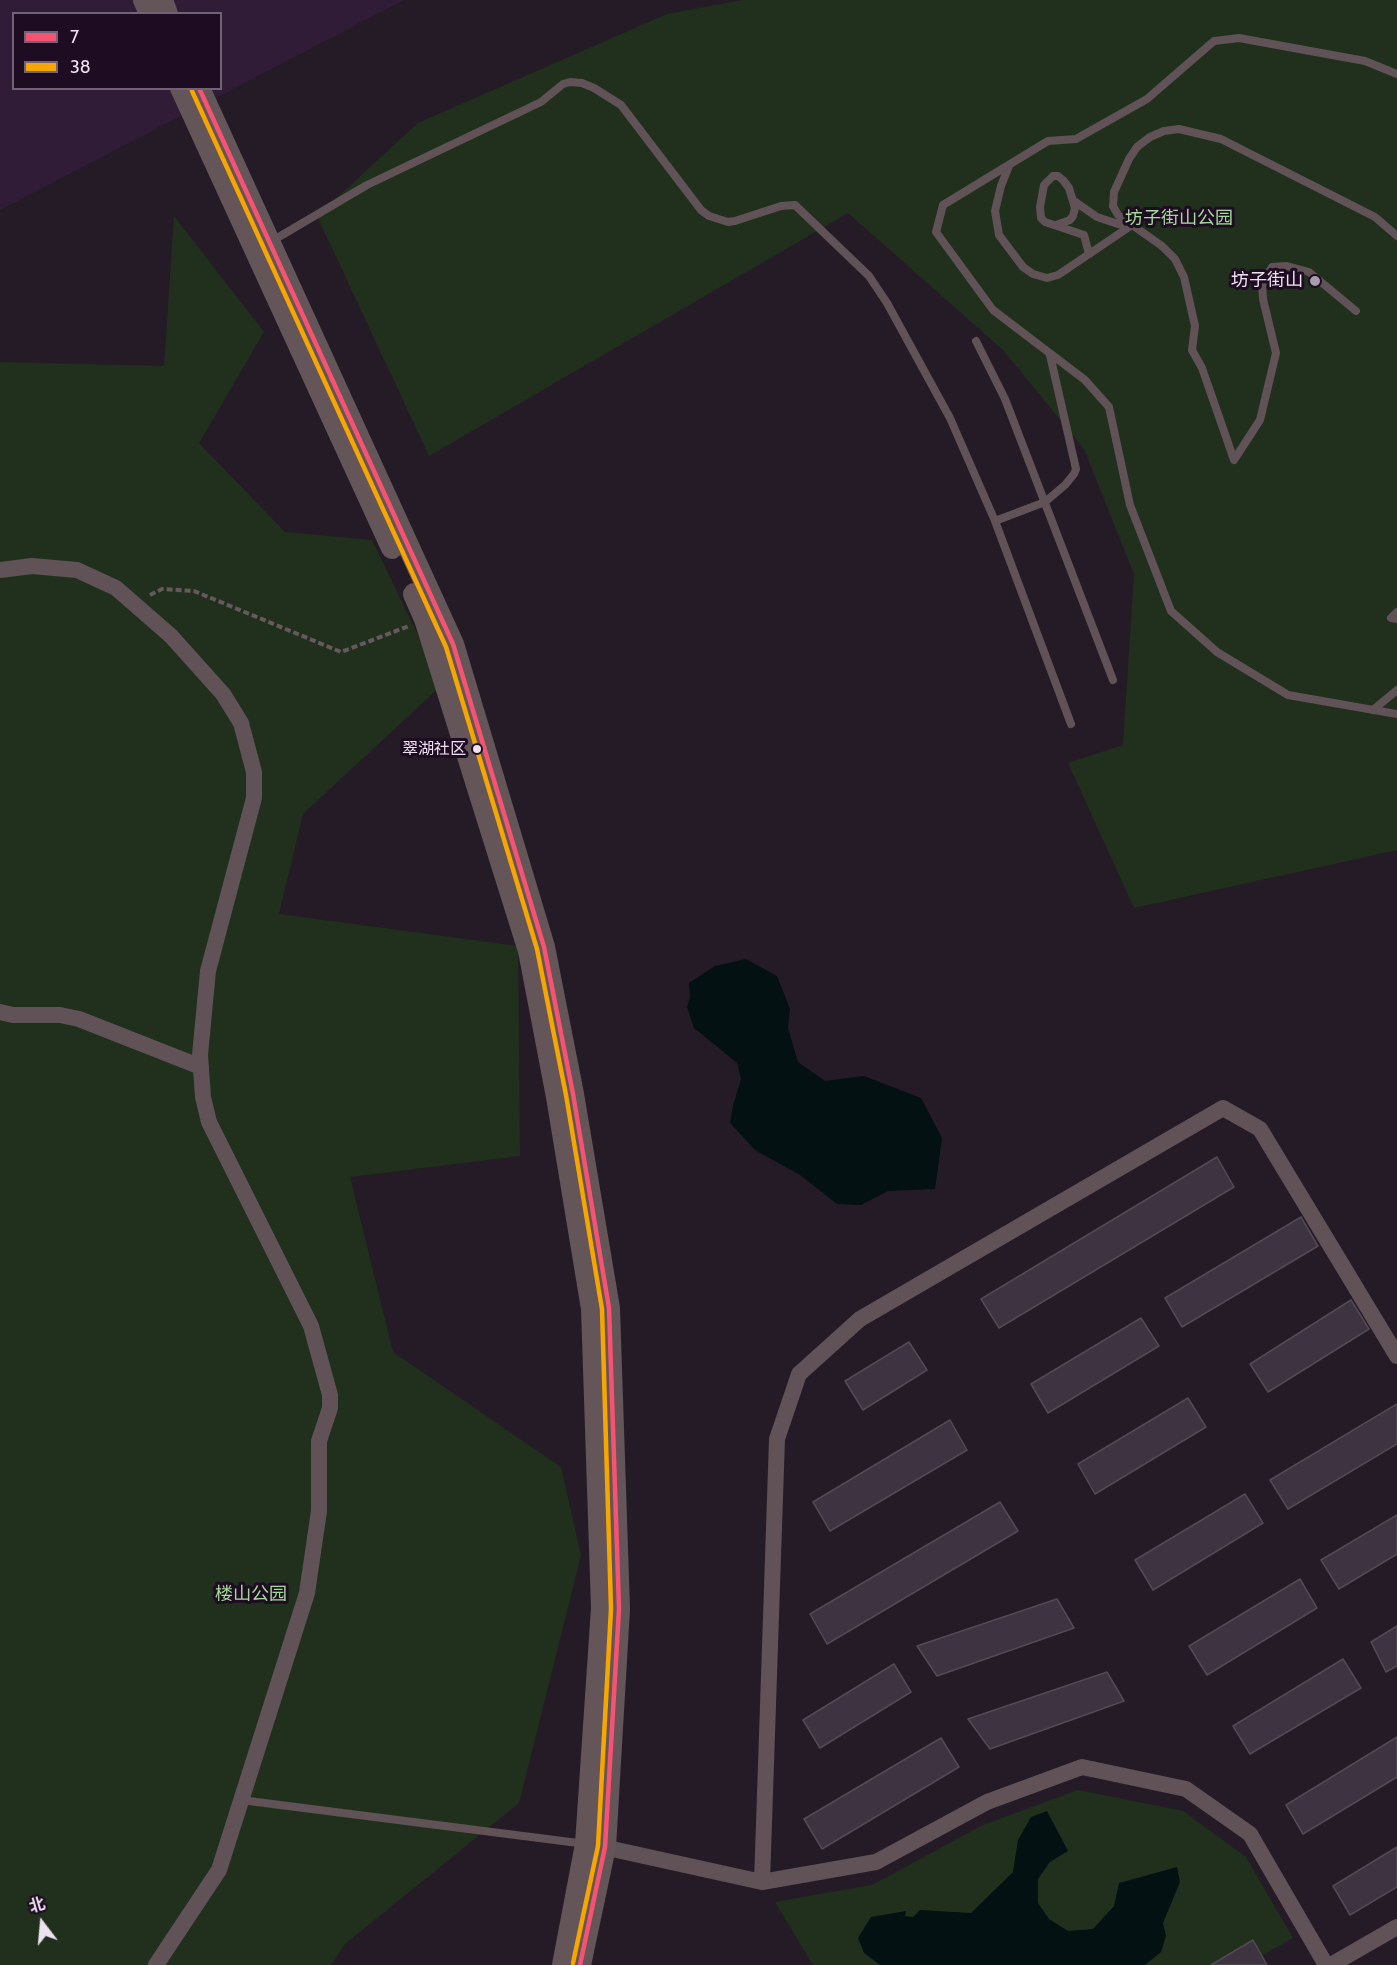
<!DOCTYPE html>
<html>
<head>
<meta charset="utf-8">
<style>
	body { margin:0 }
	#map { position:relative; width:1397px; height:1965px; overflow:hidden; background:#241b27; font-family:Cabin,"Noto Sans SC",sans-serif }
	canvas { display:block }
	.legend { position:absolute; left:12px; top:12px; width:210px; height:78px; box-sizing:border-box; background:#1e0c22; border:2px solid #716275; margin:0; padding:8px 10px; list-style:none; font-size:18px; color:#eee2f1 }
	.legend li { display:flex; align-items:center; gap:12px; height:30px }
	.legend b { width:30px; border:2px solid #716275 }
	.north { position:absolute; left:12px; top:1893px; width:60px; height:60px; -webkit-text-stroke:4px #1e0c22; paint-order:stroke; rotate:344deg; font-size:16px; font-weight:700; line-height:24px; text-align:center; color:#eee2f1 }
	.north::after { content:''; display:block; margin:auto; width:21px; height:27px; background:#eee2f1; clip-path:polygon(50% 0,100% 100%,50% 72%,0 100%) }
</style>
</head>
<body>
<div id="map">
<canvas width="1397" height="1965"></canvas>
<ul class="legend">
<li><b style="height:8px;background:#f65372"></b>7</li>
<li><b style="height:8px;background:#f7a600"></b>38</li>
</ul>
<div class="north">北</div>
</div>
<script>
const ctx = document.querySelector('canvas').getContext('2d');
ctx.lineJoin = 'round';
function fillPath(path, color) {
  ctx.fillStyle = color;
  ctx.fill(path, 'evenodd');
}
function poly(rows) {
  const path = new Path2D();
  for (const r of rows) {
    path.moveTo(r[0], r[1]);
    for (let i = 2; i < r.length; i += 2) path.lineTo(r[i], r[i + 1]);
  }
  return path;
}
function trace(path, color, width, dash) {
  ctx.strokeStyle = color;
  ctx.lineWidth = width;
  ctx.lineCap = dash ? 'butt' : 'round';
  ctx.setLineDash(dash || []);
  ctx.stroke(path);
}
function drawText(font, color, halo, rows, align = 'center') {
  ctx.font = font + ' Cabin,"Noto Sans SC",sans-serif';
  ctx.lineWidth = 6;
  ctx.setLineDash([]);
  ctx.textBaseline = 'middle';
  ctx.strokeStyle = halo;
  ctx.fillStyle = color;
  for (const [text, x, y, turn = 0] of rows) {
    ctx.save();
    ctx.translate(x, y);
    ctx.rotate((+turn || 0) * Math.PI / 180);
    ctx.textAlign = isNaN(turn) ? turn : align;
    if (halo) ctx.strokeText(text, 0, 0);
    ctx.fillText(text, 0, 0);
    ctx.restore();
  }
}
const built = poly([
	[0,0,404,0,0,210],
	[14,14,220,14,220,88,14,88]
]);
const green = poly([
	[742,0,1397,0,1397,850,1134,908,1068,763,1123,745,1134,574,1084,449,1003,350,848,213,429,456,317,216,418,123,667,14],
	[174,216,264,332,199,443,285,532,372,540,442,685,303,814,279,914,518,946,520,1156,350,1177,393,1352,561,1467,581,1555,519,1803,345,1944,331,1965,0,1965,0,362,164,366],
	[1078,1790,1183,1811,1246,1857,1293,1938,1245,1965,813,1965,775,1902,872,1885,983,1825]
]);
const water = poly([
	[746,959,777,976,790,1009,788,1028,798,1062,825,1081,864,1076,921,1098,942,1138,935,1189,888,1191,861,1205,837,1204,800,1175,755,1150,730,1123,733,1106,741,1079,737,1063,694,1028,687,1007,690,997,689,983,715,966],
	[1047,1811,1068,1851,1050,1862,1038,1879,1038,1903,1049,1919,1068,1931,1093,1929,1114,1906,1119,1883,1177,1867,1180,1882,1163,1923,1166,1936,1161,1952,1145,1965,880,1965,864,1953,858,1938,871,1917,906,1911,905,1916,913,1917,920,1910,971,1913,1013,1872,1018,1840,1031,1817]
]);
const building = poly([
	[1217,1157,1234,1187,999,1328,981,1299,1217,1157],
	[1301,1217,1318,1246,1182,1327,1165,1298,1301,1217],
	[1351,1300,1369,1329,1268,1392,1250,1364,1351,1300],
	[1141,1318,1159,1346,1048,1413,1031,1384,1141,1318],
	[909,1342,927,1370,863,1410,845,1381,909,1342],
	[1188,1398,1206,1427,1095,1494,1078,1464,1188,1398],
	[1397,1404,1397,1444,1288,1509,1270,1480,1397,1404],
	[950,1420,967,1450,830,1531,813,1502,950,1420],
	[1245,1494,1263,1523,1153,1590,1135,1560,1245,1494],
	[1000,1502,1018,1531,827,1644,810,1614,1000,1502],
	[1397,1515,1397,1554,1339,1589,1321,1560,1397,1515],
	[1300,1579,1317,1608,1207,1675,1189,1646,1300,1579],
	[1057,1599,1074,1628,937,1676,917,1646,1057,1599],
	[1397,1626,1397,1666,1386,1672,1371,1642,1397,1626],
	[1343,1659,1361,1688,1250,1754,1233,1726,1343,1659],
	[894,1664,911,1692,820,1748,803,1720,894,1664],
	[1107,1672,1124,1701,990,1749,968,1719,1107,1672],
	[1397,1737,1397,1777,1303,1834,1286,1805,1397,1737],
	[941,1738,959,1767,822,1849,804,1819,941,1738],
	[1397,1847,1397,1887,1350,1915,1333,1886,1397,1847],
	[1253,1940,1267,1965,1211,1965,1253,1940]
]);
const path = poly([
	[150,595,162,589,194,591,341,652,409,626]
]);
const lane = poly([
	[1397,74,1365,61,1239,38,1214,41,1147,99,1076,139,1048,141,943,205,936,232,993,310,1085,380,1109,407,1130,505,1171,611,1217,652,1288,695,1397,714],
	[1009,166,1001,186,995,211,999,235,1023,267,1033,274,1047,278,1058,275,1132,225],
	[1074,201,1097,217,1121,225,1132,225],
	[1056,225,1070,220,1073,216,1075,208,1069,188,1063,180,1058,176,1053,176,1044,185,1040,207,1041,218,1045,222,1084,235,1089,254],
	[272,241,367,185,541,102,563,84,570,82,582,83,594,88,621,105,701,210,709,216,728,222,735,221,781,206,795,205,869,276,887,303,950,418,995,521,1071,724],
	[1356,311,1309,272,1287,266,1272,267,1262,285,1263,299,1276,353,1260,420,1234,460,1202,368,1192,350,1195,326,1184,277,1175,259,1162,246,1118,215,1113,206,1114,192,1129,159,1137,147,1150,137,1164,131,1179,129,1221,139,1375,217,1397,236],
	[976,341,1005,399,1113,680],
	[995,521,1045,502,1065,485,1074,474,1076,469,1050,355],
	[1397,612,1391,618,1397,619],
	[1373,710,1397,690],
	[241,1800,586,1844]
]);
const street = poly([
	[0,570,32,566,77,570,116,588,171,636,223,694,241,723,254,772,254,798,208,971,200,1055,203,1097,209,1122,311,1326,330,1395,330,1408,319,1441,319,1511,307,1593,219,1870,156,1965],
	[0,1012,13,1015,60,1015,79,1019,201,1067],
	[594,1845,762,1882,876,1862,987,1802,1082,1767,1186,1789,1250,1834,1326,1965],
	[762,1882,777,1439,799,1374,860,1319,1223,1108,1260,1129,1397,1356],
	[1331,1965,1397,1927]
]);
const secondary = poly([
	[144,0,150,14],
	[162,0,167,14],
	[181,88,392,548],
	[199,88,453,644,544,947,573,1094,609,1308,619,1609,605,1847,580,1965],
	[414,594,425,619,529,951,557,1097,592,1309,602,1608,586,1844,563,1965]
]);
const bus1 = poly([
	[199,88,453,644,544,947,573,1094,609,1308,619,1609,605,1847,580,1965]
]);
const bus2 = poly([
	[192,91,446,647,537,949,566,1095,602,1309,611,1609,598,1846,573,1963]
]);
const markers = [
	[1315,281,6,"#a79caa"],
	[477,749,5,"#eee2f1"]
];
const busNames = [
	["翠湖社区",466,749]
];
const parkNames = [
	["坊子街山公园",1179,219],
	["楼山公园",251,1595]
];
const poiNames = [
	["坊子街山",1303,281]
];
fillPath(built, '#311c37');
fillPath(green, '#20301d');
fillPath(water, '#031113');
fillPath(building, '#3d3341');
trace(building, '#524a54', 1.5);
trace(path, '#65595d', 4, [6, 3]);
trace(lane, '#605256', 8);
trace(street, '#605256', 16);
trace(secondary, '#645559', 22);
trace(bus1, '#f65372', 4.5);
trace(bus2, '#f7a600', 4.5);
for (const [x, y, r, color] of markers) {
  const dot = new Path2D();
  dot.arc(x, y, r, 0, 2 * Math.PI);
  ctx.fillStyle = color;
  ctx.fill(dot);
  trace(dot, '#1e0c22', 2);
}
drawText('16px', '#eee2f1', '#1e0c22', busNames, 'right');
drawText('18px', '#a3db98', '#1e0c22', parkNames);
drawText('18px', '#eee2f1', '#1e0c22', poiNames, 'right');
</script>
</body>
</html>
